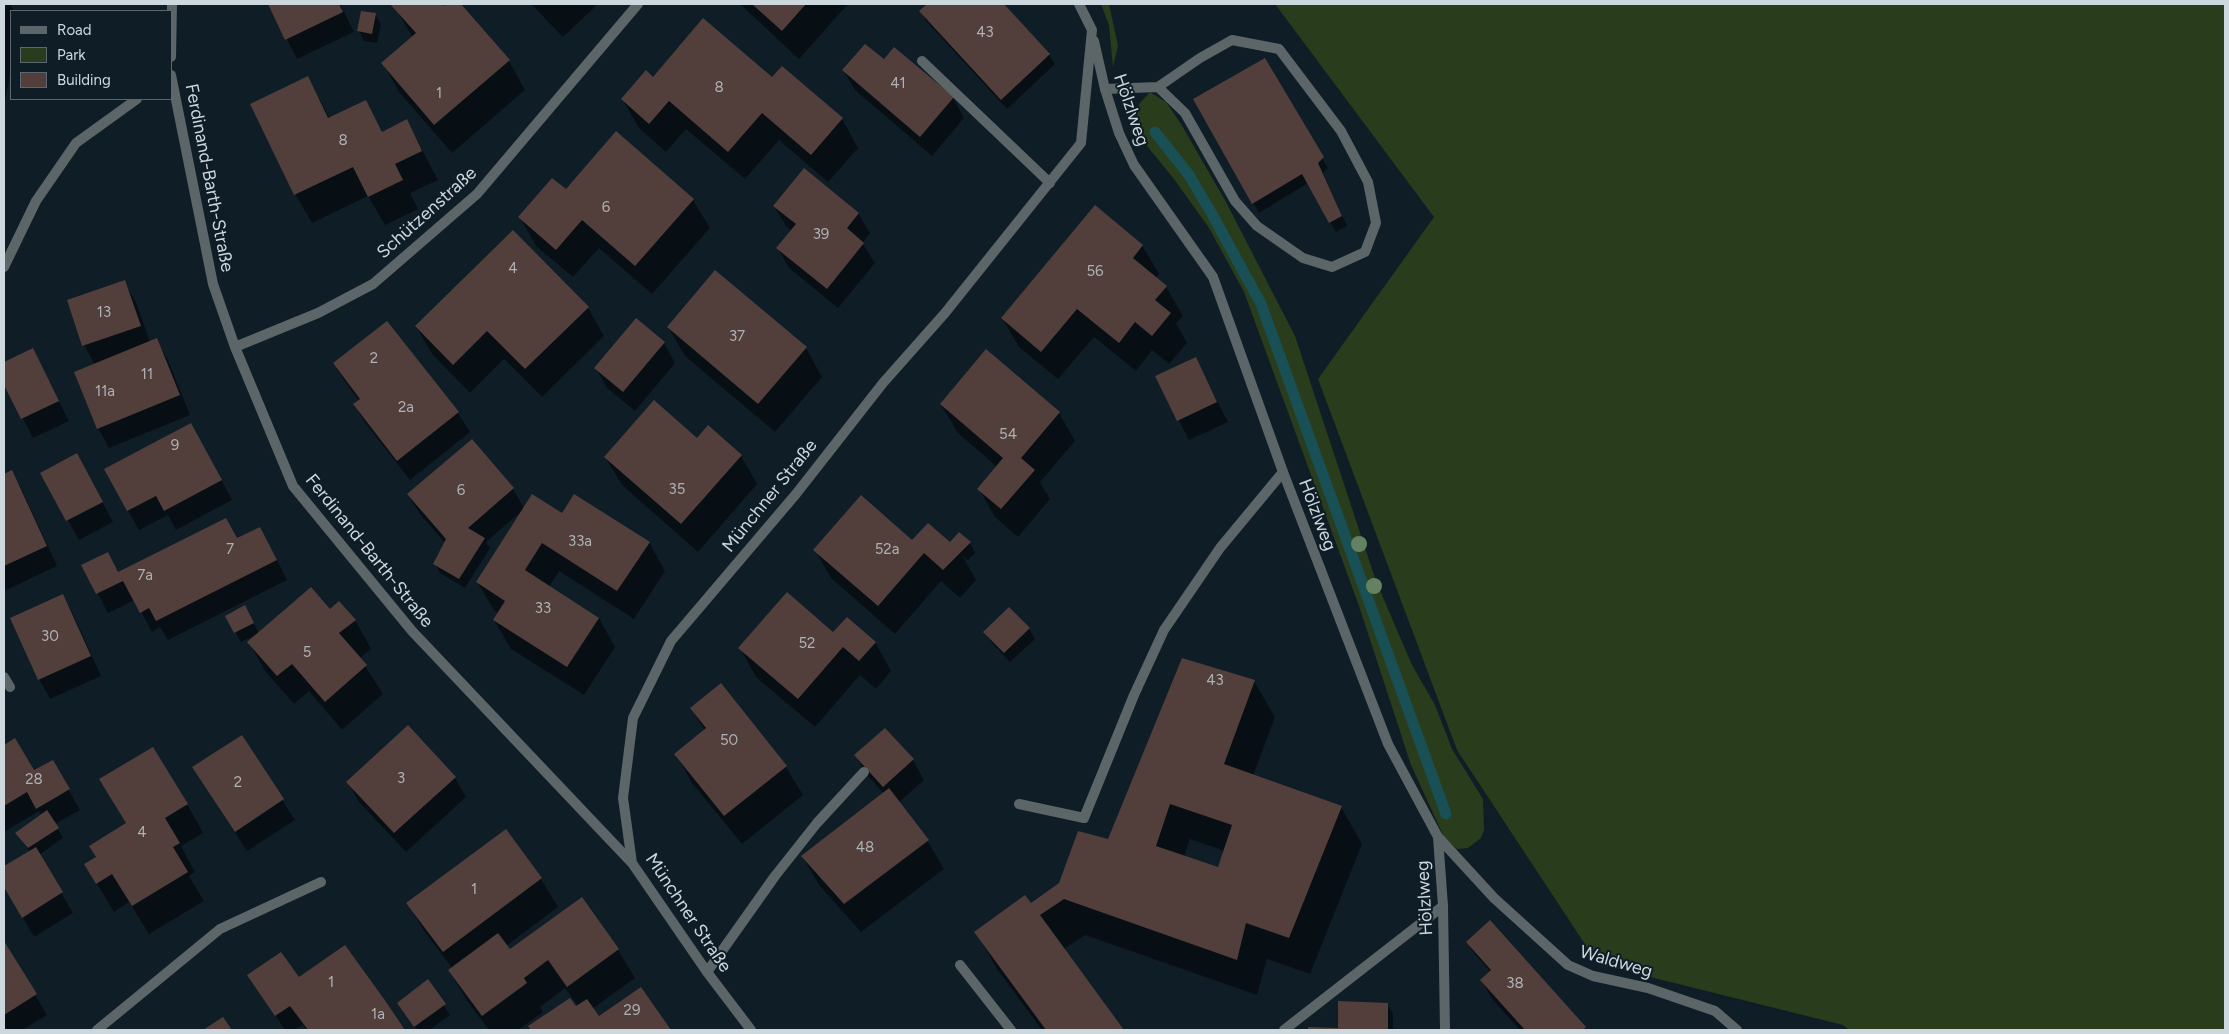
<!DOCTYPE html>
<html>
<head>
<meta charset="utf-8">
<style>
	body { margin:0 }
	#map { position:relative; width:2229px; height:1034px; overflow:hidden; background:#0f1d27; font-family:Figtree,sans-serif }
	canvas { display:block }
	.frame { position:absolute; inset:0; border:5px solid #cdd7de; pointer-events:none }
	.legend { position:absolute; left:10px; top:10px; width:162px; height:90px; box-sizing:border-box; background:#0f1d27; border:1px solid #5b6770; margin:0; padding:6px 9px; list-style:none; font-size:15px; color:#cdd7de }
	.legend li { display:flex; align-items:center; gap:10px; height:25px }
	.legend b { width:25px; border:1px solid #5b6770 }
</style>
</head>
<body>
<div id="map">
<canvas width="2229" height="1034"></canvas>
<div class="frame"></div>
<ul class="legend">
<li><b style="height:6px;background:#5c6668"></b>Road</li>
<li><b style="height:14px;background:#293c1c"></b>Park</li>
<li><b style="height:14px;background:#523f3b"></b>Building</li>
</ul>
</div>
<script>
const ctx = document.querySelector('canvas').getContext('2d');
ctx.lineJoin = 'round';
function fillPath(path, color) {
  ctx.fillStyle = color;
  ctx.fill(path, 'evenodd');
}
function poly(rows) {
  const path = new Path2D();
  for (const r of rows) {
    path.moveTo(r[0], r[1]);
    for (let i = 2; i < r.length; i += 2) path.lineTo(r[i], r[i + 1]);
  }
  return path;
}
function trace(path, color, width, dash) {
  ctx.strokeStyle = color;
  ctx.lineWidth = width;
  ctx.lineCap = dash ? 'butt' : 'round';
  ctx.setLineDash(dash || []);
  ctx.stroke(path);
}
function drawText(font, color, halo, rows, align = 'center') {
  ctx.font = font + ' Figtree,sans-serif';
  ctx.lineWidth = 4;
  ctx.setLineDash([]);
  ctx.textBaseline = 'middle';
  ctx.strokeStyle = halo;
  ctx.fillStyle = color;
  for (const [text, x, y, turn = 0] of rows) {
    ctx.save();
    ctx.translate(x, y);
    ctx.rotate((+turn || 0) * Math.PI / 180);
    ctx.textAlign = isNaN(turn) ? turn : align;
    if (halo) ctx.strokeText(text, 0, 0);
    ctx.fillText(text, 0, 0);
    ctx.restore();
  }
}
const green = poly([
	[1101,4,1109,4,1118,46,1113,67,1109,25],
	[1275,4,2225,4,2225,1030,1849,1030,1843,1025,1598,964,1457,750,1318,379,1434,217],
	[1150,92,1166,102,1181,124,1226,202,1295,336,1376,581,1412,665,1435,705,1452,749,1483,799,1484,830,1481,838,1468,848,1457,849,1444,837,1411,765,1359,606,1244,292,1209,228,1174,179,1134,130,1139,104]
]);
const shadow = poly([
	[4,4,10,4,14,11,11,11,11,71,4,105],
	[269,4,340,4,354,32,297,59],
	[393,4,441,4,444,7,448,4,460,4,509,61,525,90,452,153,399,92,383,63,413,38],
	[531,4,598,4,563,37],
	[740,4,848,4,799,59],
	[929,4,979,4,981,6,984,4,1002,4,1049,55,1055,64,1007,109,926,21,921,11],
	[375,14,381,24,377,43,364,41,359,31],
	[1265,60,1328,168,1323,173,1347,226,1336,232,1308,183,1259,213,1194,100],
	[844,71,953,98,964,118,932,156,855,90],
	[308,78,330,119,366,102,383,133,407,121,438,180,410,193,418,209,385,225,368,196,312,223,295,194],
	[772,79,842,119,858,148,828,182,779,140,745,179,686,129,666,152,639,128,622,99],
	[566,191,693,200,710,228,652,294,599,248,573,277,536,246,520,217],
	[774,206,858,213,870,233,862,243,875,263,838,308,789,268,778,249,792,231,786,226],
	[1142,245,1159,274,1156,278,1166,287,1183,316,1176,323,1187,343,1169,364,1152,350,1136,371,1094,337,1058,379,1019,347,1002,318],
	[124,282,136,302,150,342,156,340,168,360,190,415,109,448,98,428,95,365,84,345],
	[588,308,604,336,542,397,504,359,470,393,433,355,416,327],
	[668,327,806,348,822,377,775,432,685,356],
	[664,343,675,363,635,411,607,388,596,368],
	[32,349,69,421,33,438,4,382,4,363],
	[1195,358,1228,422,1189,440,1157,377],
	[334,364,458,413,470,432,410,480,366,424,354,405,359,401,346,383],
	[941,405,1059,413,1075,441,1040,482,1050,499,1018,537,995,517,979,489,997,467,958,433],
	[697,439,741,456,757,484,698,552,622,485,605,457],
	[471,441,513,489,524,508,562,515,649,542,665,571,634,619,559,571,549,587,599,618,615,647,584,695,511,649,494,620,499,614,494,610,477,582,523,510,486,542,490,548,465,588,440,573,435,563,445,543,420,514,408,495],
	[202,444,232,500,176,530,168,515,139,530,105,469],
	[12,472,23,492,57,566,4,591,4,476],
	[42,473,88,475,113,522,79,540],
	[238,539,271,548,287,580,168,640,160,627,152,632,135,600,108,613,83,565,118,573],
	[912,541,955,548,970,543,975,553,968,560,962,555,976,580,960,598,941,581,895,634,831,578,815,550],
	[63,596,74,616,101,676,50,699,39,679],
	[1009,609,1029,629,1035,639,1010,662,991,642,985,632],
	[329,611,355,620,371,649,360,658,383,694,342,730,309,691,294,704,265,671,249,642,257,634,241,642,226,616,250,616,259,634],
	[834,634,875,642,891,671,876,689,860,675,815,727,756,677,740,648],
	[1254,681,1275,717,1253,776,1341,807,1362,844,1310,974,1267,959,1257,995,1085,935,1064,949,1122,1030,1042,1030,997,969,976,932,1031,904,1060,884,1109,841],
	[1190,839,1225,851,1219,869,1184,857],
	[721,685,786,767,803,795,742,844,692,783,676,754,705,731,691,708],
	[241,736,295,820,247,851,193,768],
	[15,739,34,772,52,761,80,810,55,824,63,838,39,855,73,913,34,937,4,885,4,868,30,852,17,833,42,816,39,811,4,832,4,746],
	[856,756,913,760,924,780,898,803,927,840,944,869,861,932,819,885,802,856,884,794,867,775],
	[455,778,466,797,406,852,359,802,348,782],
	[187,804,203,833,181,846,195,872,189,876,204,901,149,934,129,902,114,912,85,864],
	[506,831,541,879,558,907,506,946,510,951,581,899,618,950,635,978,592,1009,598,1018,641,989,669,1030,532,1030,529,1026,578,1006,565,988,540,1007,543,1012,518,1030,489,1030,466,999,449,970,452,968,424,931,408,903],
	[1490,922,1585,1028,1587,1030,1520,1030,1493,1000,1481,980,1491,972,1473,952,1468,942],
	[4,943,47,1015,22,1030,4,1030],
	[345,946,404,1030,307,1030,303,1025,294,1030,285,1030,249,975,298,979],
	[428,981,450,1015,429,1030,417,1030,404,1013],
	[1387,1004,1393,1014,1393,1030,1395,1030,1309,1030,1309,1028,1341,1029]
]);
const stream = poly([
	[1155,132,1189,175,1212,214,1261,304,1446,814]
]);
const building = poly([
	[268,4,339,4,343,12,285,40],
	[390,4,443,4,444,6,446,4,461,4,510,60,434,125,381,63,416,33],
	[752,4,806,4,782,31],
	[927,4,1004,4,1050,54,1001,100,919,11],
	[361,11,376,13,372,34,357,31],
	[703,18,772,77,782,66,843,118,811,155,762,113,728,152,669,101,649,124,621,99,646,70,653,77],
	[865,44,884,59,894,47,954,97,920,137,842,70],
	[1265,58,1324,157,1318,163,1342,216,1329,223,1302,174,1252,204,1193,99],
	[308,76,328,118,366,100,382,132,407,119,422,151,395,164,403,180,368,197,353,167,294,195,250,104],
	[616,131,694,199,635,266,582,220,556,250,518,217,552,178,566,189],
	[804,168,859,213,847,228,864,243,827,289,776,248,796,224,773,206],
	[1095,205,1143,245,1133,258,1167,286,1155,300,1171,313,1152,336,1135,322,1119,343,1077,309,1041,352,1001,318],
	[513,230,589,307,525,369,487,331,453,365,415,326],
	[715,270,807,347,758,404,667,327],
	[125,280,141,326,82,346,67,300],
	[636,318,665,342,623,392,594,368],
	[387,321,459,412,397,461,353,404,360,399,333,363],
	[157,338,180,395,97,429,74,372],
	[33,348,59,401,21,419,4,385,4,362],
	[986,349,1060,412,1021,458,1035,470,1001,509,977,489,1003,458,940,404],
	[1196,357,1217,402,1177,421,1155,376],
	[654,400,697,438,708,425,742,455,681,524,604,457],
	[191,423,222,480,164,511,156,496,127,511,104,469],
	[472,439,514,488,468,528,485,538,459,579,433,564,446,539,407,494],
	[77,453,103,502,66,521,40,473],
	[12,470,47,546,4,566,4,474],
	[532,494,562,513,574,494,650,542,617,591,542,543,525,570,599,618,567,667,493,620,505,601,476,582],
	[861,495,912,540,928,523,950,542,959,532,971,542,943,570,924,553,878,606,813,550],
	[226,518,237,538,260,527,277,560,156,621,149,608,140,613,123,581,96,594,81,565,108,552,118,572],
	[311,587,330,609,339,601,356,620,339,633,367,665,325,702,292,664,277,676,247,642],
	[787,592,833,632,847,617,876,642,859,661,843,647,798,699,738,648],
	[63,594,91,656,38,680,10,618],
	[245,605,254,623,234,633,225,616],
	[1009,607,1030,628,1004,653,983,632],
	[1182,658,1255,680,1224,764,1342,806,1289,938,1246,923,1237,960,1064,899,1040,915,1124,1030,1046,1030,974,932,1025,895,1031,903,1059,883,1078,831,1108,839],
	[1170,804,1232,825,1218,867,1156,846],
	[721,683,787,766,724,816,674,754,706,728,690,708],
	[408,725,456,777,394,833,346,782],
	[885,728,914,759,883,787,854,755],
	[242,735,284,799,235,832,192,767],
	[15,738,34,770,53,760,70,789,36,809,27,792,4,806,4,745],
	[153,747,188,804,165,818,180,843,173,847,188,872,132,906,112,874,96,884,84,864,96,857,89,846,126,823,99,779],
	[889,788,929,840,844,904,801,856],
	[47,810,59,828,28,848,15,833],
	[506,829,542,878,443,952,406,903],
	[36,847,63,892,22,918,4,887,4,866],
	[582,897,619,949,567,987,548,960,524,978,527,983,482,1016,448,970,498,933,510,949],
	[1490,920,1586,1027,1583,1030,1525,1030,1480,980,1491,970,1466,942],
	[4,941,37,994,4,1015],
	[345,945,384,999,405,1030,308,1030,290,1006,275,1016,247,975,281,952,299,977],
	[428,979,446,1004,414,1027,397,1003],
	[641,987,671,1030,531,1030,528,1026,570,998,576,1006,587,999,599,1016],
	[1338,1001,1388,1003,1388,1030,1308,1030,1308,1027,1338,1028],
	[223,1017,232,1030,203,1030]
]);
const service = poly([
	[922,61,1050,183],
	[1105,89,1158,87,1200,58,1232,40,1279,49,1341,131,1368,182,1376,223,1365,252,1332,267,1303,258,1257,226,1235,201,1185,113,1158,87],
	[4,677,10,687],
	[1019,804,1084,818,1134,695,1164,630,1220,548,1283,472],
	[960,965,1011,1030],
	[707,972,775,876,817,823,864,772],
	[1284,1030,1443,906]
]);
const minor = poly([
	[1094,41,1105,89,1119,133,1134,165,1213,277,1283,472,1388,744,1438,837,1443,906,1445,1030],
	[171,57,172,4],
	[171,75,213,284,235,347,293,486,412,631,632,863],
	[4,267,36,201,76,143,137,99],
	[235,347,318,313,373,284,477,194,638,4],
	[1438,837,1494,898,1568,965,1593,976,1648,988,1715,1011,1737,1030],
	[97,1030,220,929,321,882],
	[751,1030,707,972,632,863,623,798,633,718,671,641,796,494,883,383,945,313,1081,143,1092,30,1079,4]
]);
const trees = [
	[1359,544],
	[1374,586]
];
const numberNames = [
	["43",985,33],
	["41",898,84],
	["8",719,88],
	["1",439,94],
	["8",343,141],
	["6",606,208],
	["39",821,235],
	["4",513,269],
	["56",1095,272],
	["13",104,313],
	["37",737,337],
	["2",374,359],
	["11",147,375],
	["11a",105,392],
	["2a",406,408],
	["54",1008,435],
	["9",175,446],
	["35",677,490],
	["6",461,491],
	["33a",580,542],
	["7",230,550],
	["52a",887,550],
	["7a",145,576],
	["33",543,609],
	["30",50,637],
	["52",807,644],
	["5",307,653],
	["43",1215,681],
	["50",729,741],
	["3",401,779],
	["28",34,780],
	["2",238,783],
	["4",142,833],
	["48",865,848],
	["1",474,890],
	["1",331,983],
	["38",1515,984],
	["29",632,1011],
	["1a",378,1015]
];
const streetNames = [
	["Hölzlweg",1131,110,71],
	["Ferdinand-Barth-Straße",209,178,79],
	["Schützenstraße",427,213,-42],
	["Münchner Straße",770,496,-51],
	["Hölzlweg",1317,515,69],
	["Ferdinand-Barth-Straße",369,551,51],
	["Hölzlweg",1425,898,-93],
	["Münchner Straße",688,913,56],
	["Waldweg",1616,962,16]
];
fillPath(green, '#293c1c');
fillPath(shadow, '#0007');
trace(stream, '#185055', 11);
fillPath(building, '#523f3b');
trace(service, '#5c6668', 10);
trace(minor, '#5c6668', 10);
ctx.fillStyle = '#648161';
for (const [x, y] of trees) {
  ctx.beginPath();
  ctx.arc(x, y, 8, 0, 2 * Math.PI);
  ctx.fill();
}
drawText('15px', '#aeb1b5', null, numberNames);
drawText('18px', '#cdd7de', '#0f1d27', streetNames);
</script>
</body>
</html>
